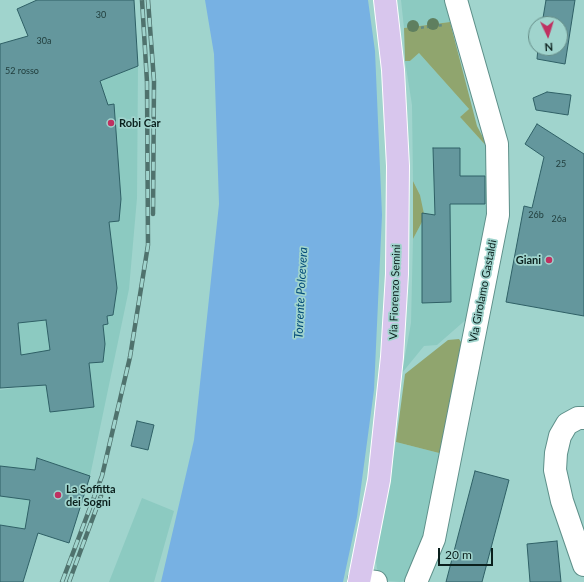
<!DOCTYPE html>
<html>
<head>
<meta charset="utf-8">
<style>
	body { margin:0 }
	#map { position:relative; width:584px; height:582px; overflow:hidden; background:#a0d4cd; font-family:Lato,sans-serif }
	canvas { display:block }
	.north { position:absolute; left:528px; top:16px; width:40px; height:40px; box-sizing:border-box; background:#a0d4cd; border:1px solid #648c87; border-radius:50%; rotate:176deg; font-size:11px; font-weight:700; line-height:16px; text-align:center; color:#0b201d }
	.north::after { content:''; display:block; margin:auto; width:14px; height:18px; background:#bf3161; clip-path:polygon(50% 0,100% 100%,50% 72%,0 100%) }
	.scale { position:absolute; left:438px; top:548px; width:55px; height:18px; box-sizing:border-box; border:2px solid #0b201d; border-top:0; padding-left:5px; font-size:12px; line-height:14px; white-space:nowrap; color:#0b201d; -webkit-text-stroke:3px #a0d4cd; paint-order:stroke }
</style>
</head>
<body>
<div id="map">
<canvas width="584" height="582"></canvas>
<div class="north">N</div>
<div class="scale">20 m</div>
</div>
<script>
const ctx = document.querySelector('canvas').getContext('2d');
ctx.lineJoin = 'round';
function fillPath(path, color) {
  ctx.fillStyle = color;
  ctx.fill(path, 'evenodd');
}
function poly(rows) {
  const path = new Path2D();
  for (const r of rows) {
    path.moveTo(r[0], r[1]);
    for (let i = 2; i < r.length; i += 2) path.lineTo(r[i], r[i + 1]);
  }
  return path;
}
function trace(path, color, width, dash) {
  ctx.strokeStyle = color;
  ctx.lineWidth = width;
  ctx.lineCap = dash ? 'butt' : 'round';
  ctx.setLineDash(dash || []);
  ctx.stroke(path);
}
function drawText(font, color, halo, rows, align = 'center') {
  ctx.font = font + ' Lato,sans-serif';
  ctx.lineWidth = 3.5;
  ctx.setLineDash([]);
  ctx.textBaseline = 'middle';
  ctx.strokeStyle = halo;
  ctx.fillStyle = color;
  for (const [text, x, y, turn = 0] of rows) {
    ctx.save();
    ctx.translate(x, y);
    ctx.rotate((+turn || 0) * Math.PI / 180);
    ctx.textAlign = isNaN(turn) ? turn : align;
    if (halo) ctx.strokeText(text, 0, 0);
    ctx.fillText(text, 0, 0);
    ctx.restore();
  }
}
const built = poly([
	[401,0,445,0,450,22,404,28],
	[419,53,469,109,460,117,489,149,494,182,469,317,437,345,424,346,402,373,411,323,413,239,422,222,420,195,413,181,412,105,405,61,410,61],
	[138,66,137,198,129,289,90,476,69,543,25,529,0,525,0,390,23,387,18,323,100,81],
	[396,442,443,454,428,517,411,576,405,581,400,582,389,581,383,577,377,569,376,561,384,507],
	[142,498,174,511,154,582,109,582]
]);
const green = poly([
	[450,22,477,126,489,149,460,117,469,109,419,53,410,61,405,61,404,28],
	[413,181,420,195,424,214,422,214,422,222,413,239],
	[459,339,465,348,443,454,396,442,405,374,448,340]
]);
const water = poly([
	[205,0,368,0,375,51,382,215,374,390,357,517,343,582,161,582,194,440,219,204,214,54]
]);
const building = poly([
	[37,0,134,0,138,66,100,81,108,105,114,104,121,199,119,221,109,222,117,288,113,315,107,316,108,324,103,325,105,344,103,362,89,363,94,407,50,412,46,385,0,388,0,44,28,36,17,9,37,0],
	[46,320,50,350,21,355,18,323,46,320],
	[546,0,575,0,565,64,537,59,538,48,560,48,560,24,542,24,546,0],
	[547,92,571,95,568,115,536,110,533,98,547,92],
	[537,124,584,154,584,316,506,302,524,206,532,208,544,157,525,144,537,124],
	[433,148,460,148,460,176,485,176,485,204,450,204,451,302,422,303,422,213,435,215,433,148],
	[137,421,154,425,148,450,131,446,137,421],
	[37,458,90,476,69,543,38,533,23,582,0,582,0,525,25,529,30,500,0,496,0,466,35,470,37,458],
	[475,471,509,480,482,582,446,582,475,471],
	[557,541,561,582,530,582,527,544,557,541]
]);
const path = poly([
	[409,29,444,25]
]);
const minor = poly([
	[584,418,578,418,567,424,560,436,556,453,555,470,562,501,584,565],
	[359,580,376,582],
	[416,582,434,539,498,215,497,144,456,0]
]);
const major = poly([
	[359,582,379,480,392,357,397,274,398,166,393,70,385,0]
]);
const rail = poly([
	[148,0,154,81,153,214],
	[62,582,102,476,130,357,148,245,147,82,142,0],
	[69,582,101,496]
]);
const trees = [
	[433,24],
	[413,26]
];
const markers = [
	[111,123,4,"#bf3161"],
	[549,260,4,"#bf3161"],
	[58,495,4,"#bf3161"]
];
const numberNames = [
	["30",101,15],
	["30a",44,41],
	["52 rosso",22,71],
	["25",561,164],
	["26b",536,215],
	["26a",559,219]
];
const poiNames = [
	["Robi Car",119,123],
	["Giani",541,260,"right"],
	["La Soffitta",66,489],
	["dei Sogni",66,502]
];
const streetNames = [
	["Via Girolamo Gastaldi",483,291,-79],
	["Via Fiorenzo Semini",395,292,-88]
];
const waterNames = [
	["Torrente Polcevera",301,293,-87]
];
fillPath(built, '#8ccac1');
fillPath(green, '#90a56e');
fillPath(water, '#77b1e3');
fillPath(building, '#64979d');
trace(building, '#2f6066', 1);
trace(minor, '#5e908a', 24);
trace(major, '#fff', 24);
trace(path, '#628a84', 2.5, [3, 3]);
trace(minor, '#fff', 22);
trace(major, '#d8c6ed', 22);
trace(rail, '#4f726d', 4.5);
trace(rail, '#a0d4cd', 3, [9]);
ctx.fillStyle = '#5f7f5f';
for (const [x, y] of trees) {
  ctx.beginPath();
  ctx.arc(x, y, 6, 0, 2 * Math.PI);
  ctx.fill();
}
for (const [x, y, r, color] of markers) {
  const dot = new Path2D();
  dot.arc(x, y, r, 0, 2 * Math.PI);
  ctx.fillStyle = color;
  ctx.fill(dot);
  trace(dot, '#a0d4cd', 1.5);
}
drawText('9px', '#213e3d', null, numberNames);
drawText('bold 11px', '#0b201d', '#a0d4cd', poiNames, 'left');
drawText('11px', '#0b201d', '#a0d4cd', streetNames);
drawText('italic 12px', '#034b79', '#a0d4cd', waterNames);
</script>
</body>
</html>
